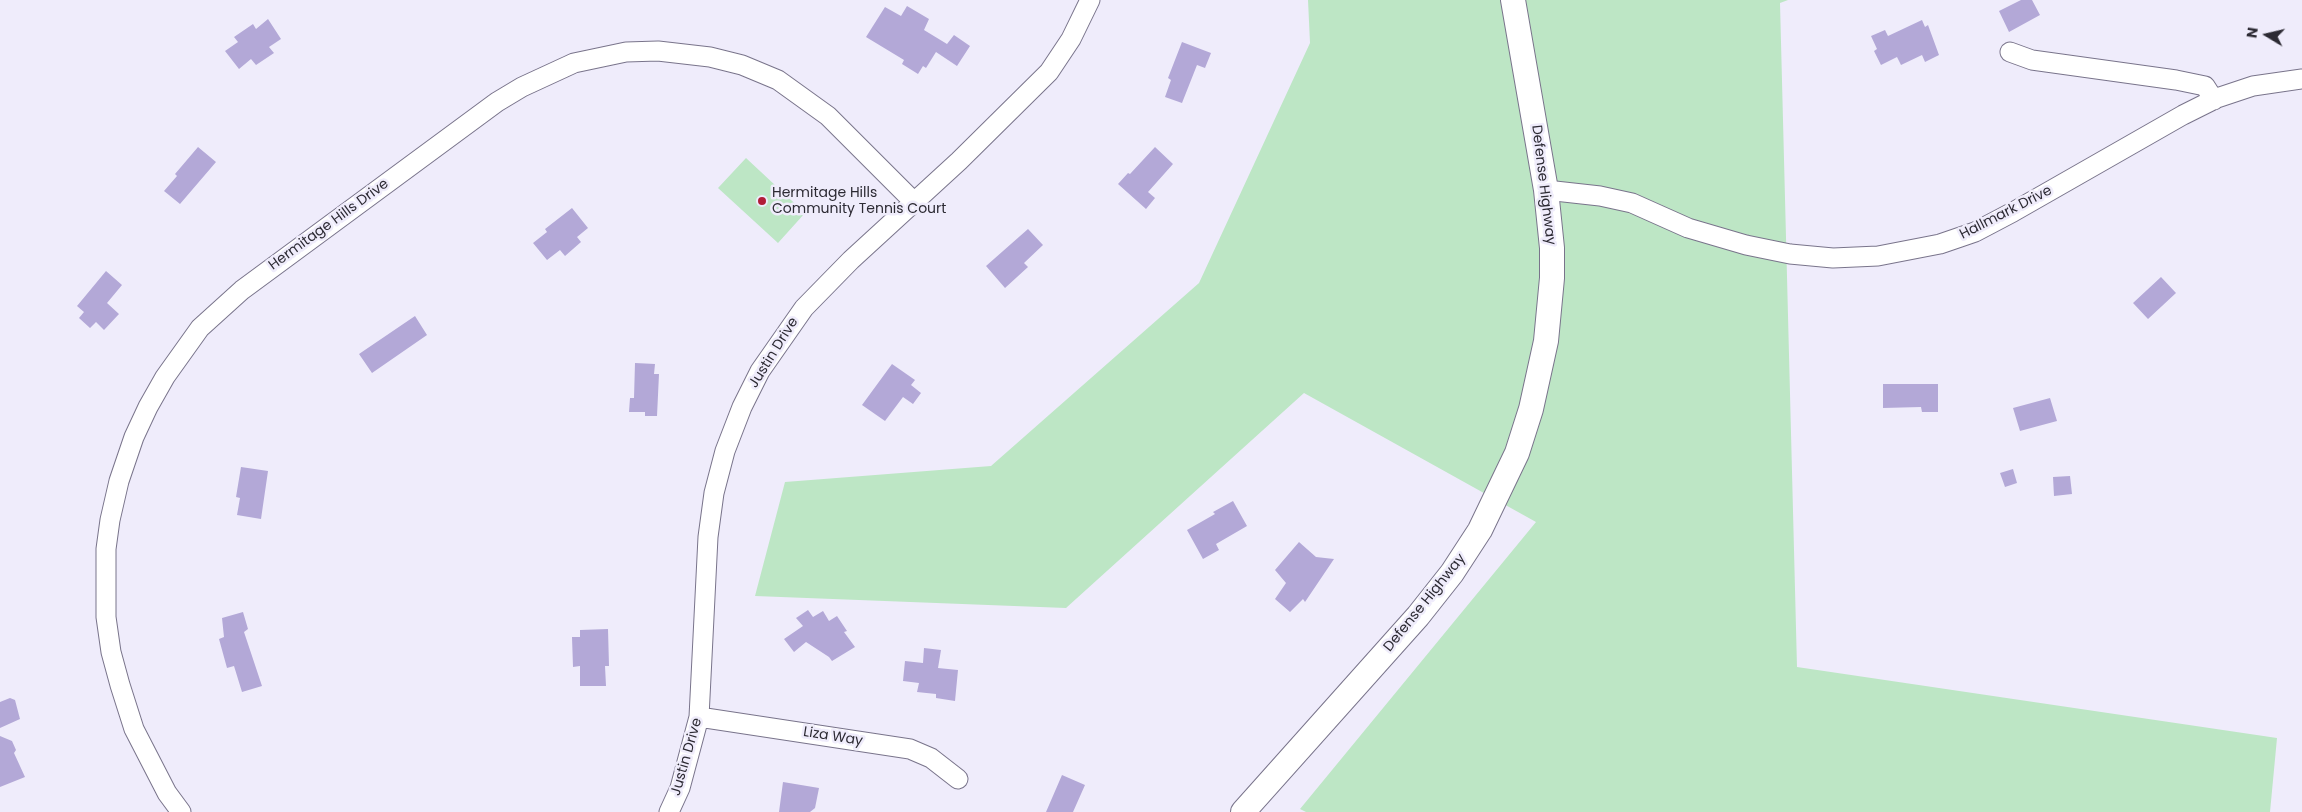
<!DOCTYPE html>
<html>
<head>
<meta charset="utf-8">
<style>
	body { margin:0 }
	#map { position:relative; width:2302px; height:812px; overflow:hidden; background:#efecfb; font-family:Poppins,sans-serif }
	canvas { display:block }
	.north { position:absolute; left:2242px; top:10px; width:50px; height:50px; -webkit-text-stroke:4px #efecfb; paint-order:stroke; rotate:279deg; font-size:14px; font-weight:700; line-height:20px; text-align:center; color:#2c2a33 }
	.north::after { content:''; display:block; margin:auto; width:18px; height:22px; background:#2c2a33; clip-path:polygon(50% 0,100% 100%,50% 72%,0 100%) }
</style>
</head>
<body>
<div id="map">
<canvas width="2302" height="812"></canvas>
<div class="north">N</div>
</div>
<script>
const ctx = document.querySelector('canvas').getContext('2d');
ctx.lineJoin = 'round';
function fillPath(path, color) {
  ctx.fillStyle = color;
  ctx.fill(path, 'evenodd');
}
function poly(rows) {
  const path = new Path2D();
  for (const r of rows) {
    path.moveTo(r[0], r[1]);
    for (let i = 2; i < r.length; i += 2) path.lineTo(r[i], r[i + 1]);
  }
  return path;
}
function trace(path, color, width, dash) {
  ctx.strokeStyle = color;
  ctx.lineWidth = width;
  ctx.lineCap = dash ? 'butt' : 'round';
  ctx.setLineDash(dash || []);
  ctx.stroke(path);
}
function drawText(font, color, halo, rows, align = 'center') {
  ctx.font = font + ' Poppins,sans-serif';
  ctx.lineWidth = 5;
  ctx.setLineDash([]);
  ctx.textBaseline = 'middle';
  ctx.strokeStyle = halo;
  ctx.fillStyle = color;
  for (const [text, x, y, turn = 0] of rows) {
    ctx.save();
    ctx.translate(x, y);
    ctx.rotate((+turn || 0) * Math.PI / 180);
    ctx.textAlign = isNaN(turn) ? turn : align;
    if (halo) ctx.strokeText(text, 0, 0);
    ctx.fillText(text, 0, 0);
    ctx.restore();
  }
}
const green = poly([
	[1308,0,1788,0,1780,3,1797,667,2277,738,2270,812,1306,812,1300,809,1536,522,1304,393,1066,608,755,596,785,482,991,466,1199,283,1310,43],
	[746,158,805,213,778,243,718,188]
]);
const building = poly([
	[2021,0,2032,0,2040,15,2009,32,1999,11],
	[907,6,929,19,924,30,947,44,954,35,970,46,957,66,936,52,926,68,923,66,918,74,902,64,904,60,866,37,885,7,901,16],
	[268,19,281,39,269,47,274,53,256,65,251,59,239,69,225,51,238,42,234,37,253,24,256,29],
	[1922,20,1925,27,1928,25,1939,55,1925,62,1922,55,1901,65,1897,57,1881,65,1874,51,1877,49,1871,36,1885,30,1888,36],
	[1182,42,1211,53,1205,68,1197,65,1182,103,1165,97,1171,80,1168,78],
	[198,147,216,162,180,204,164,191,177,176,175,174],
	[1155,147,1173,164,1148,192,1155,198,1146,209,1118,184,1128,173,1130,174],
	[572,208,588,228,577,237,581,242,565,256,560,250,547,260,533,243,547,232,545,229],
	[1028,229,1043,245,1024,263,1028,267,1005,288,986,266],
	[106,271,122,285,107,303,119,314,104,330,96,322,90,328,79,318,84,312,77,306],
	[2161,277,2176,293,2148,319,2133,303],
	[415,316,427,335,372,373,359,354],
	[635,363,655,364,654,374,659,374,657,416,645,416,645,412,629,412,630,398,634,398],
	[892,364,915,380,911,385,921,393,913,404,903,397,885,421,862,405],
	[1883,384,1938,384,1938,412,1922,412,1921,407,1883,408],
	[2050,398,2057,421,2020,431,2013,408],
	[241,467,268,471,261,519,237,515,240,498,236,497],
	[2013,469,2017,483,2005,487,2000,473],
	[2070,476,2072,494,2054,496,2053,477],
	[1233,501,1247,526,1216,544,1219,550,1203,559,1187,530,1215,514,1213,512],
	[1299,542,1316,557,1334,559,1305,602,1303,599,1290,612,1275,599,1286,583,1275,570],
	[808,610,813,617,823,611,829,621,837,616,847,631,844,632,855,647,832,661,829,657,806,642,794,652,784,639,803,626,796,618],
	[243,612,248,629,244,632,262,686,242,692,234,666,227,668,219,639,224,637,222,618],
	[608,629,609,666,605,666,606,686,580,686,580,666,573,667,572,637,580,637,580,630],
	[924,648,941,650,938,668,958,670,955,701,936,698,936,694,917,692,919,683,903,681,905,661,923,663],
	[10,698,15,700,20,719,0,728,0,702],
	[0,736,12,741,16,750,14,753,25,777,0,787],
	[1062,775,1085,785,1073,812,1046,812],
	[783,782,819,788,815,808,810,812,779,812]
]);
const minor = poly([
	[2010,52,2032,60,2176,80,2205,86,2214,100],
	[1546,190,1600,196,1632,203,1688,228,1746,245,1790,254,1833,258,1878,256,1940,244,1975,232,2013,212,2183,115,2217,98,2253,86,2302,79],
	[699,717,910,749,931,758,958,779],
	[181,812,167,793,134,729,120,685,111,652,106,617,106,549,110,520,119,481,134,437,148,407,165,377,200,328,242,290,497,102,522,87,574,63,626,52,658,51,710,57,742,65,778,80,828,116,914,202],
	[669,812,680,788,699,717,708,537,714,493,725,451,742,407,760,371,804,308,851,260,959,161,1049,72,1071,39,1090,0]
]);
const major = poly([
	[1243,812,1418,616,1452,573,1480,530,1517,453,1531,409,1546,341,1552,278,1552,248,1546,190,1513,0]
]);
const markers = [
	[762,201,5,"#b11d37"]
];
const streetNames = [
	["Defense Highway",1543,185,83],
	["Hallmark Drive",2006,213,-27],
	["Hermitage Hills Drive",329,225,-36],
	["Justin Drive",774,353,-58],
	["Defense Highway",1425,603,-51],
	["Liza Way",833,737,9],
	["Justin Drive",687,757,-74]
];
const poiNames = [
	["Hermitage Hills",772,193],
	["Community Tennis Court",772,209]
];
fillPath(green, '#bde6c5');
fillPath(building, '#b3a8d7');
trace(minor, '#79748b', 21);
trace(major, '#79748b', 26);
trace(minor, '#fff', 19);
trace(major, '#fff', 24);
for (const [x, y, r, color] of markers) {
  const dot = new Path2D();
  dot.arc(x, y, r, 0, 2 * Math.PI);
  ctx.fillStyle = color;
  ctx.fill(dot);
  trace(dot, '#efecfb', 2);
}
drawText('14px', '#2c2a33', '#efecfb', streetNames);
drawText('14px', '#2c2a33', '#efecfb', poiNames, 'left');
</script>
</body>
</html>
